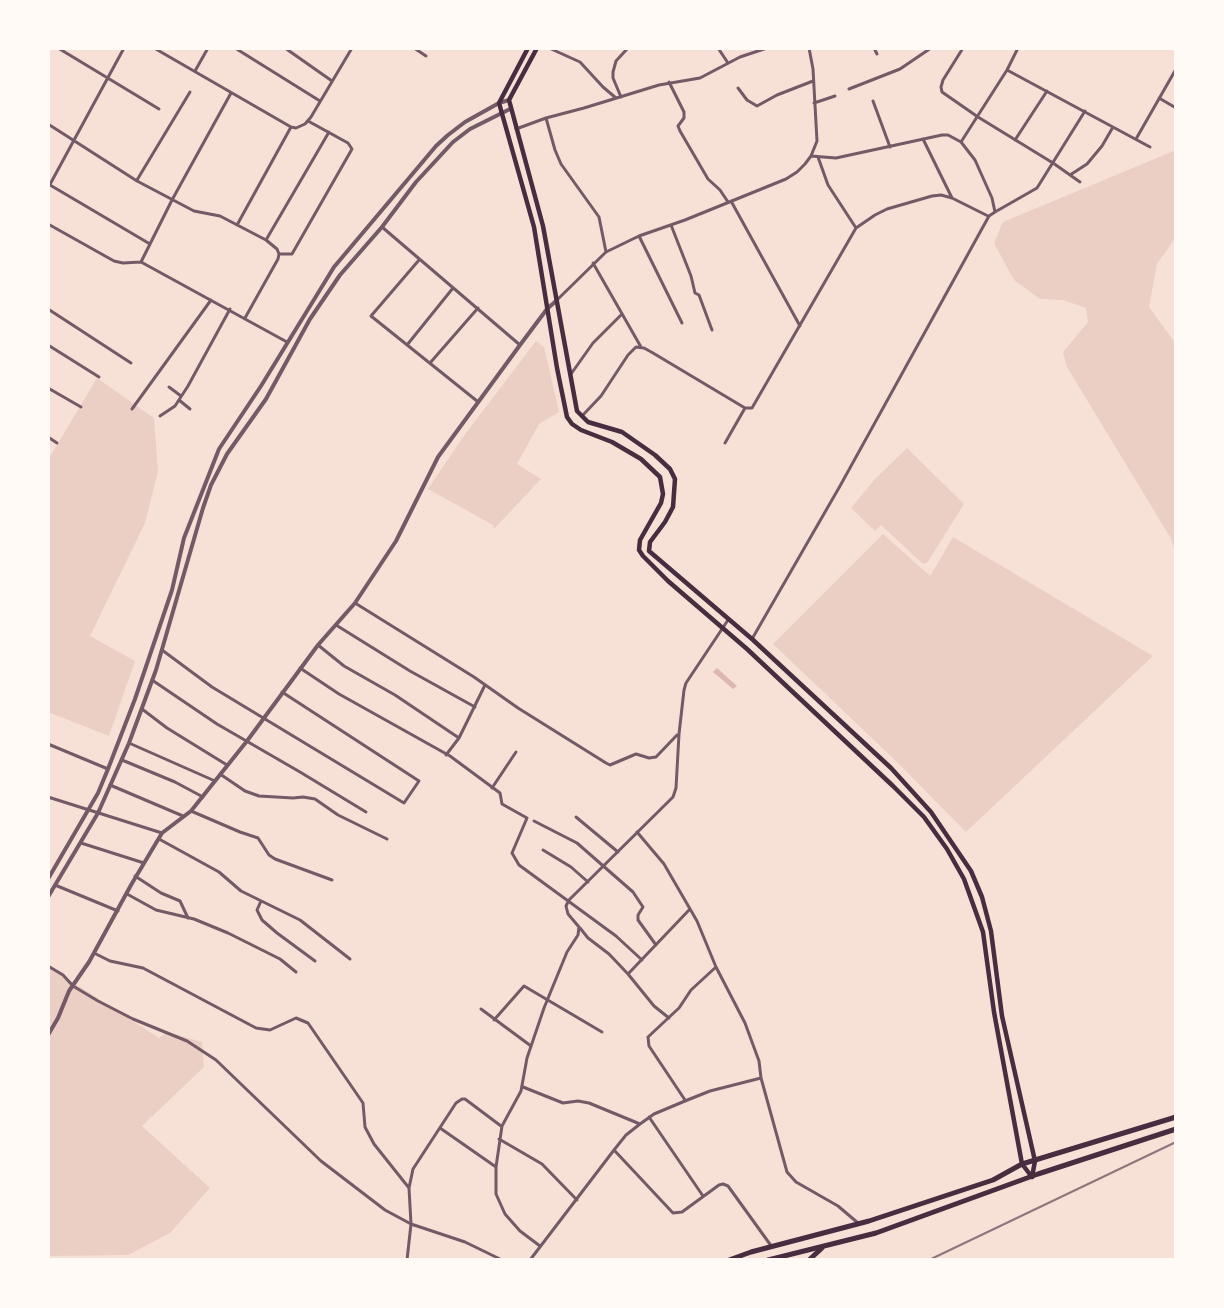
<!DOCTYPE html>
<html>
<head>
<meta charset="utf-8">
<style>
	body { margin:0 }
	#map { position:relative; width:1224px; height:1308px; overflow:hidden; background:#f7e1d7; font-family:"PT Sans",sans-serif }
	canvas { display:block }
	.frame { position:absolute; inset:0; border:50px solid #fffaf5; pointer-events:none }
</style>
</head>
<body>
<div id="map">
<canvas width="1224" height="1308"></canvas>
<div class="frame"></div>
</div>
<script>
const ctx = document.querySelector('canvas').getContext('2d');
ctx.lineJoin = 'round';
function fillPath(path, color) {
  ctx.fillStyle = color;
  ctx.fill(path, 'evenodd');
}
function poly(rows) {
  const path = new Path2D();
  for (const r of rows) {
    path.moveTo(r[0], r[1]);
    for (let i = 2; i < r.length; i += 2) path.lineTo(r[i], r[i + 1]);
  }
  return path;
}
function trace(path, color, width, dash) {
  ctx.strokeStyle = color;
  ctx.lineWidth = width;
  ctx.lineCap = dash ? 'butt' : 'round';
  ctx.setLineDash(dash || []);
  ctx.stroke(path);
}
const green = poly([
	[1176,150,1176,237,1157,264,1149,307,1176,344,1176,553,1170,537,1067,367,1063,352,1088,322,1086,308,1063,300,1040,299,1014,280,994,243,1003,222],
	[536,341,544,347,559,412,539,424,517,464,541,479,494,529,493,525,428,489,463,437],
	[97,378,154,418,158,471,145,523,90,636,135,661,109,736,48,712,48,460],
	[907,448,964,504,927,563,923,564,881,525,875,531,851,508,875,479],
	[883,534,930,576,953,537,1153,656,966,832,897,762,773,644],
	[48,966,159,1038,167,1032,202,1042,204,1067,142,1126,210,1188,170,1233,128,1255,48,1256]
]);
const water = poly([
	[717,668,737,686,733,689,713,672]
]);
const minor = poly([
	[58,48,159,109],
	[154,48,291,127,296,128,305,124,311,117,352,48],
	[235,48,320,101],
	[285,48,332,81],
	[414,48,426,56],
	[549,48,580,62,603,87,616,98],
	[718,48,728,63],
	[874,48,877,54],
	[963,48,943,80,941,87,942,92,978,117,1053,163,1080,182],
	[1007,70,1150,147],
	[195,71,208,48],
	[669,82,684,112,684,118,678,126,680,131,708,179,720,190,728,202],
	[738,88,747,100,757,106,777,95,813,81],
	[849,89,900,69,931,48],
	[621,97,613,78,613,72,616,61,627,49],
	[1159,98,1176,108],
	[873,101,890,147],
	[814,103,835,96],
	[546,118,555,150,561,164,599,217,606,252],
	[48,124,137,181,194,211,220,216,266,240,277,249,279,254,278,259,245,318],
	[516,129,546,118,584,108,659,85,700,78,740,57,767,48],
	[923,139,952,198],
	[1136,139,1176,69],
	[1015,140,1047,91],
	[961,142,1007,70,1018,48],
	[818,157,828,185,856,228],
	[1070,175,1087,164,1102,146,1113,127],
	[137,180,190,92],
	[50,185,150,244],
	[48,188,124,48],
	[731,201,800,326],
	[995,212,1037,188,1085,111],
	[48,224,114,261,123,263,141,262,287,342],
	[237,225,291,127],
	[671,225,691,276,695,293,699,295,712,330],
	[382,227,520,345],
	[639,236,682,323],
	[266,240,329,132],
	[279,254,292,254,352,149,348,143,308,121],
	[419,260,371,316,477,401],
	[141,262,172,200,231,93],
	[593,263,641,347],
	[558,299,606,252,639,236,685,220,786,179,797,172,805,164,811,156,817,141,813,69,809,48],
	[48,309,131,363],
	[48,345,99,377],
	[407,345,453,288],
	[430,363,478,308],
	[571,374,593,343,622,314],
	[169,387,181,396],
	[48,388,81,407],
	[179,400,190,409],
	[132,409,211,300],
	[160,416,175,406,188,386,230,309],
	[582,416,601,396,628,355,636,347,644,348,653,353,745,408,752,408,856,228,875,215,887,209,932,196,941,195,952,198,988,216],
	[48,437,57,443],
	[725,443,745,408],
	[355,603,474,677,518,708,606,763,610,765,636,754,649,758,656,757,677,735],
	[336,625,410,671,475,707],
	[752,639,840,486,989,216,995,212,992,198,975,160,961,142,948,135,942,135,836,158,811,156],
	[318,645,344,666,395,695,459,738],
	[162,650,212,687,404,803,419,781,282,692],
	[300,668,339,694,450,756,500,793,502,804,527,818,512,853,519,865,616,936,642,960],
	[152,680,217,724,300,772,366,812],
	[142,709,167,728,227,765],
	[129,743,215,781],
	[48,744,108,769],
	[446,755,459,738,485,685],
	[122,760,175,782,203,797],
	[220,774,245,791,259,796,293,798,303,797,315,799,338,815,387,839],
	[110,785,183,816],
	[492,788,516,752],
	[48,797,162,833],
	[191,811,240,832,258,838,269,855,275,859,332,880],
	[576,817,618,852],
	[534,821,577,843,633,892,643,907,638,915,638,920,656,945],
	[637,832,664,864,697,921,716,967,745,1023,759,1061,761,1078,787,1172,796,1182,838,1206,858,1223],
	[159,839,219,872,241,891,300,920,350,959],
	[81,843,144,863],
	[543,850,571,867,588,882],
	[135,876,161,893,180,901,188,918],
	[55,885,118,911],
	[127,894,156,910,194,919,228,933,280,959,296,972],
	[261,901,257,910,262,920,277,933,315,961],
	[580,928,588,938,609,954,628,974,654,1006,669,1018],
	[94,953,110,961,143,968,256,1028,270,1030,296,1018,308,1023,363,1103,365,1127,374,1144,409,1188],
	[48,966,63,975,73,986,98,1001,133,1019,187,1041,216,1060,321,1161,385,1210,411,1224,465,1242,502,1260],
	[628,974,690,909],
	[481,1009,531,1046],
	[494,1020,524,986,602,1032],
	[523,1087,563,1103,578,1101,589,1103,640,1124],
	[685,1100,649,1046,648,1037,679,1008,691,990,716,967],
	[649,1117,703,1196],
	[440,1128,496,1167],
	[499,1139,542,1164,577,1200],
	[614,1150,673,1213,682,1212,719,1185,723,1184,728,1186,772,1247],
	[540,1246,520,1231,505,1214,496,1194,496,1167,502,1126,521,1091,527,1058,544,1008,567,952,578,935,579,927,568,914,566,906,569,900,673,797,676,788,679,734,684,690,686,683,728,620],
	[407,1260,411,1224,409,1188,413,1169,456,1103,462,1099,465,1099,501,1126],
	[530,1260,614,1150,626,1135,640,1124,654,1114,685,1101,710,1091,761,1078]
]);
const tertiary = poly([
	[48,879,98,793,108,769,135,699,172,590,184,538,219,449,261,386,334,267,436,146,448,135,465,122,499,103,509,100],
	[48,897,98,813,129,743,156,670,203,508,211,485,227,454,266,399,310,319,340,275,382,227,416,182,453,142,470,129,510,109],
	[48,1035,58,1018,69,991,89,962,131,885,162,833,191,811,247,741,318,645,355,603,396,541,438,457,520,345,547,309,556,301]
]);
const secondary = poly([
	[528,48,499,103,534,227,557,368,567,417,572,424,581,430,612,442,641,459,660,477,663,494,661,503,640,540,639,550,643,556,668,581,747,649,893,786,924,817,947,849,964,879,983,932,994,1012,1022,1164,1032,1177],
	[537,48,509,100,543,226,577,411,588,422,622,432,655,455,670,469,675,479,673,507,665,522,650,542,649,551,752,639,891,768,931,812,971,871,982,897,991,931,1002,1016,1035,1161,1032,1177]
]);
const primary = poly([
	[809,1260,822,1248]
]);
const trunk = poly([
	[729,1260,751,1252,869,1221,993,1180,1022,1164,1176,1117],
	[768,1260,876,1233,1038,1174,1176,1129]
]);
const rail = poly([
	[929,1260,1176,1142]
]);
fillPath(green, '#ebcfc5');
fillPath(water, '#dcb8b0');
trace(minor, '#755966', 3);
trace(tertiary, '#755966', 4);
trace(secondary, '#4a2c40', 4.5);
trace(primary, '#4a2c40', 5);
trace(trunk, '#4a2c40', 5);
trace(rail, '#8f747c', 2);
</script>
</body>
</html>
